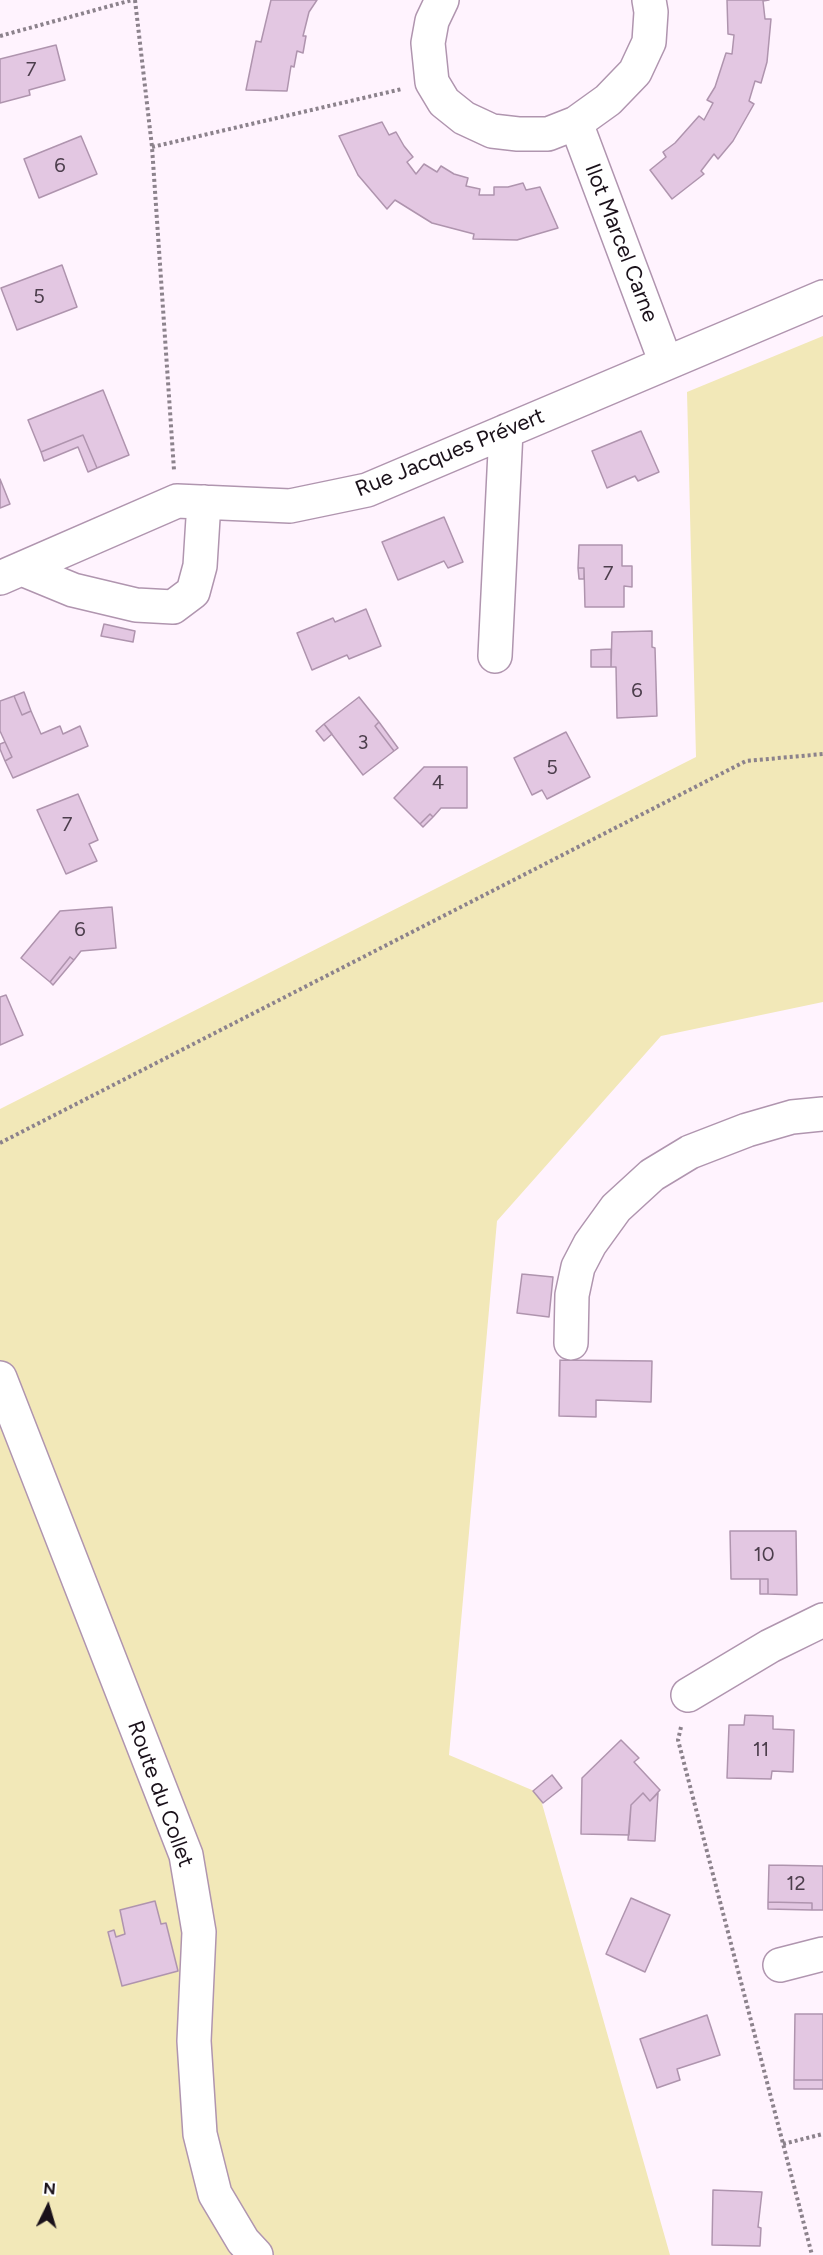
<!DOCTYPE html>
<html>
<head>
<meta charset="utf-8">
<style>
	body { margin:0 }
	#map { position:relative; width:823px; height:2255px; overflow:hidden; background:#fff3fe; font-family:Figtree,sans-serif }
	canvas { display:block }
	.north { position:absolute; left:18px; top:2177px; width:60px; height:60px; -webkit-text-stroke:4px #fff; paint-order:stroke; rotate:5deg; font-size:16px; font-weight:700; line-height:24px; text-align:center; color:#1a111a }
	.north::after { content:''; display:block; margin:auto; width:21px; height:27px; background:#1a111a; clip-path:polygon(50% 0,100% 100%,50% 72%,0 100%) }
</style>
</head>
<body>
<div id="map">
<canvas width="823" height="2255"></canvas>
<div class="north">N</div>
</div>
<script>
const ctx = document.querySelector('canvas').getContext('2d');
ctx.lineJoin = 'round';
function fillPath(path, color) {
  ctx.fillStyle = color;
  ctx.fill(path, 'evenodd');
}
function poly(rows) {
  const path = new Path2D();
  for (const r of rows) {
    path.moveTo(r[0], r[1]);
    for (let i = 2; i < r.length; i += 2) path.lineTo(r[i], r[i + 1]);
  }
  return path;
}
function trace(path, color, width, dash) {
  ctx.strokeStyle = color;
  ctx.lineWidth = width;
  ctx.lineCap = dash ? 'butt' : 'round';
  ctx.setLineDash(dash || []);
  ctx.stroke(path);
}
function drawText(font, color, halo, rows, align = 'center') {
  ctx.font = font + ' Figtree,sans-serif';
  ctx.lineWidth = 4.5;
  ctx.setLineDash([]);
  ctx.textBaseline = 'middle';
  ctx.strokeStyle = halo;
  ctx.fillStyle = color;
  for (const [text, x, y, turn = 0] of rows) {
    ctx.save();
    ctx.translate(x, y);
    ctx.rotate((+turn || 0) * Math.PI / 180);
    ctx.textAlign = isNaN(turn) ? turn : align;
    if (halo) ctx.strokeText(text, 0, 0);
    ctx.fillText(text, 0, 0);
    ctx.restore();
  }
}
const green = poly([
	[823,336,823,1002,661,1036,497,1221,449,1755,539,1793,670,2255,0,2255,0,1109,696,757,687,392]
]);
const building = poly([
	[271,0,317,0,309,12,303,36,306,36,303,53,297,51,294,67,291,66,287,91,246,90,256,41,261,42,271,0],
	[727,0,769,0,763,1,765,19,771,19,767,62,761,83,755,81,749,101,754,104,733,141,718,159,714,154,701,171,704,174,672,199,650,170,666,157,663,152,675,143,699,116,704,120,713,103,707,100,715,87,726,53,732,54,734,35,728,34,727,0],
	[56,45,65,80,29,90,30,95,0,103,0,59,56,45],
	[382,122,389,135,396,132,404,146,413,157,407,162,416,174,424,164,437,172,441,166,454,174,468,178,466,186,480,189,479,195,494,195,494,187,508,187,523,183,526,190,540,187,558,228,517,240,473,239,474,234,432,223,395,200,387,209,358,175,339,136,382,122],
	[81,136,97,174,39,198,24,159,81,136],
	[62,265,77,307,17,330,1,288,62,265],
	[103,390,129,455,97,468,83,435,41,452,28,420,103,390],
	[641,431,659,472,638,481,635,476,607,488,592,451,641,431],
	[83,435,97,468,88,472,78,447,44,461,41,452,83,435],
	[0,479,10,504,0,508,0,479],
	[444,517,463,562,448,568,444,561,398,580,382,542,444,517],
	[579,545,622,545,622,566,632,566,632,587,624,586,624,607,585,607,584,568,578,568,579,545],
	[578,568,584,568,584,579,579,579,578,568],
	[366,609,381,646,349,659,347,655,312,670,297,633,333,618,335,622,366,609],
	[104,624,135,631,133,642,101,636,104,624],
	[652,631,652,647,655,648,657,716,617,718,616,667,611,667,612,632,652,631],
	[611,649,611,667,591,667,591,650,611,649],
	[24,692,31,711,22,715,14,696,24,692],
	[14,696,22,715,31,711,41,734,60,726,63,734,80,726,88,746,13,778,5,761,12,757,0,731,0,701,14,696],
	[359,697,379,722,375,726,394,751,363,775,324,724,359,697],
	[379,722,398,748,394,751,375,726,379,722],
	[324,724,332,734,324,741,316,731,324,724],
	[566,732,590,777,547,799,542,790,532,795,514,758,566,732],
	[5,742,12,757,5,761,0,749,0,744,5,742],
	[424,767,467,767,467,808,441,808,433,817,430,814,420,824,394,798,424,767],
	[78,794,98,840,89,844,97,861,66,874,37,810,78,794],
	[430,814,433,817,423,827,420,824,430,814],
	[112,907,116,948,81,951,74,960,70,957,50,982,21,958,60,911,112,907],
	[70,957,74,960,53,985,50,982,70,957],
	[6,995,23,1035,0,1045,0,997,6,995],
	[522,1274,553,1277,549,1317,517,1313,522,1274],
	[560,1360,652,1361,651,1402,596,1400,596,1417,559,1416,560,1360],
	[730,1531,796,1531,797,1595,768,1594,768,1579,731,1579,730,1531],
	[760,1579,768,1579,768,1594,760,1594,760,1579],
	[745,1715,773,1716,773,1729,794,1730,793,1772,772,1771,771,1779,727,1778,729,1725,744,1725,745,1715],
	[621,1740,639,1758,634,1762,660,1790,650,1801,643,1793,631,1805,629,1835,581,1834,582,1778,621,1740],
	[552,1775,562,1788,543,1803,533,1791,552,1775],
	[643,1793,650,1801,658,1793,655,1841,628,1840,631,1805,643,1793],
	[769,1865,823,1866,823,1910,812,1910,812,1903,768,1902,769,1865],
	[631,1898,670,1915,645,1972,606,1954,631,1898],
	[155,1901,161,1924,166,1923,178,1971,122,1986,108,1932,114,1930,116,1937,125,1934,120,1910,155,1901],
	[768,1902,812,1903,812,1910,768,1909,768,1902],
	[795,2014,823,2014,823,2080,794,2080,795,2014],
	[707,2015,720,2055,677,2069,680,2080,657,2088,640,2039,707,2015],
	[794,2080,823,2080,823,2089,794,2089,794,2080],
	[713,2190,762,2192,758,2227,761,2228,760,2246,712,2245,713,2190]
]);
const path = poly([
	[135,0,152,147,174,470],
	[0,36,132,0],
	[152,147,402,89],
	[0,1143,746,761,823,754],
	[681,1727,678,1740,812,2255],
	[783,2144,823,2134]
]);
const street = poly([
	[442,0,432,21,428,43,432,82,444,102,464,118,492,131,518,134,548,134,576,123,608,100,635,72,649,42,651,12,649,0],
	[576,123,666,363],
	[22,569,73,590,136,605,173,607,193,592,200,566,204,502],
	[0,578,177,501,290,506,367,490,823,297],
	[495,656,506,431],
	[571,1343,572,1295,578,1267,590,1244,616,1208,652,1175,690,1152,747,1130,792,1117,823,1114],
	[0,1378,186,1855,199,1932,194,2041,200,2134,215,2194,243,2241,256,2255],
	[688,1695,770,1646,823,1620],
	[780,1965,823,1954]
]);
const numberNames = [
	["7",31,70],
	["6",60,166],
	["5",39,297],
	["7",608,574],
	["6",637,691],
	["3",363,743],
	["5",552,768],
	["4",438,783],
	["7",67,825],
	["6",80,930],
	["10",764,1555],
	["11",761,1750],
	["12",796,1884]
];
const streetNames = [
	["Ilot Marcel Carne",621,243,69],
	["Rue Jacques Prévert",450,453,-22],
	["Route du Collet",160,1794,70]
];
fillPath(green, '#f2e8b8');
fillPath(building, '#e3c7e2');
trace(building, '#af94ae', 1.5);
trace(street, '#b095af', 36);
trace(path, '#8c828c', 4, [3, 3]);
trace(street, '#fff', 33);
drawText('20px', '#4c3e4c', null, numberNames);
drawText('22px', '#1a111a', '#fff', streetNames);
</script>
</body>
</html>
